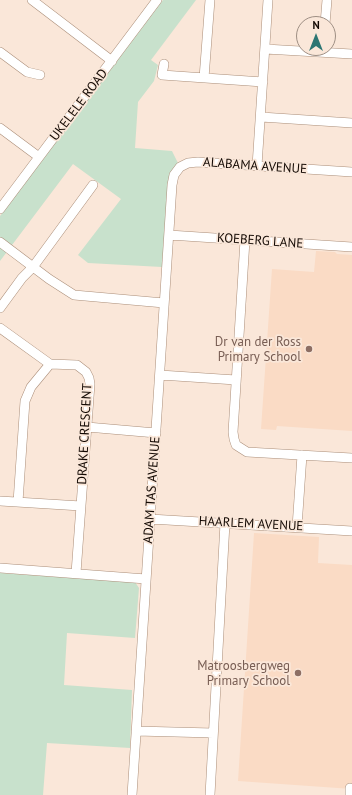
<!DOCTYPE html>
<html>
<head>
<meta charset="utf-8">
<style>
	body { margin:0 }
	#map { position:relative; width:352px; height:795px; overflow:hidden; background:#fae7d9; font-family:"PT Sans",sans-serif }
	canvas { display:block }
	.north { position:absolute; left:296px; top:16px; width:40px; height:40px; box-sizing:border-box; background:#fae7d9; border:1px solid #9e8e83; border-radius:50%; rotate:0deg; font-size:11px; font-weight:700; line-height:16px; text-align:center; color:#130903 }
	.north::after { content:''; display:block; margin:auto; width:14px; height:18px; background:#2d7673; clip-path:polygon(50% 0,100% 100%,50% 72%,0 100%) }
</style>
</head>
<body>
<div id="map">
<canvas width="352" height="795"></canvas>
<div class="north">N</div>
</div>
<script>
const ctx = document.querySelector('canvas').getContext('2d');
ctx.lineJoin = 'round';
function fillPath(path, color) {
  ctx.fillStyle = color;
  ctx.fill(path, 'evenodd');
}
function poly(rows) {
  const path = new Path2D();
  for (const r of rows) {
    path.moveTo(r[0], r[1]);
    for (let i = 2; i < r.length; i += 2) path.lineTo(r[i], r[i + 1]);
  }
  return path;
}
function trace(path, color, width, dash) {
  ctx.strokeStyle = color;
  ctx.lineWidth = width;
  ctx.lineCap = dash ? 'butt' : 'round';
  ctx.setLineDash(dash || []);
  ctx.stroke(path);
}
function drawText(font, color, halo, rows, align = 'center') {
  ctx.font = font + ' "PT Sans",sans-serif';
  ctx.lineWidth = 3.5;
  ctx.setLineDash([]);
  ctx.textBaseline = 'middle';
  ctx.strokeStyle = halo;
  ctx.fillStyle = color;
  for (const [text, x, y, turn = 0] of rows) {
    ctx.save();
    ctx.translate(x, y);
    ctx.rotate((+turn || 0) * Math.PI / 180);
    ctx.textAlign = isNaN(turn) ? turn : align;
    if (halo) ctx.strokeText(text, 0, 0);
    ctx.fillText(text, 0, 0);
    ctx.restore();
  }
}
const built = poly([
	[316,251,335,252,337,254,352,255,352,431,277,426,276,430,261,429,272,269,314,272],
	[254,533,319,537,318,563,352,565,352,789,238,781]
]);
const green = poly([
	[163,0,196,0,151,60,158,65,154,81,138,102,135,148,172,151,178,163,168,181,162,267,88,263,78,255,121,199,73,164,0,261,0,216],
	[0,573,135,582,139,588,135,638,67,633,64,685,132,690,130,748,47,743,43,795,0,795]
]);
const street = poly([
	[32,0,112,61],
	[325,24,327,0],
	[265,49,352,54],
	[0,52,27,72,40,75],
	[164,64,162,75,263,82],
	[204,78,210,0],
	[261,117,352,123],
	[0,128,39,157],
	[257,166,268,0],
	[0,209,157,0],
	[169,235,352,247],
	[245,240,233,432,234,439,236,445,247,452,352,458],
	[0,242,49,279,74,295,164,303],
	[0,308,22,278,33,267,93,185],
	[0,328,50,364,77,365,86,372,89,378,90,384,76,573],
	[160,375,236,380],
	[87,427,156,433],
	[0,501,81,506],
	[18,502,25,401,31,387,50,364],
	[150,519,352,531],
	[297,527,302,455],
	[0,568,146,579],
	[136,731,213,733],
	[132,795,172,185,174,175,180,167,188,163,198,162,352,172],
	[210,795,225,523],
	[350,795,350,788]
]);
const markers = [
	[309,349,4,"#8d6e63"],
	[298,673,4,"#8d6e63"]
];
const streetNames = [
	["UKELELE ROAD",79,105,-53],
	["ALABAMA AVENUE",255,166,4],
	["KOEBERG LANE",260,241,4],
	["DRAKE CRESCENT",85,434,-87],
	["ADAM TAS AVENUE",152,490,-86],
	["HAARLEM AVENUE",251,524,3]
];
const educationNames = [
	["Dr van der Ross",301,342],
	["Primary School",301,357],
	["Matroosbergweg",290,666],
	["Primary School",290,681]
];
fillPath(built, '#fadbc5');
fillPath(green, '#c8e1cc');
trace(street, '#ab8e79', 10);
trace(street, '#fff', 9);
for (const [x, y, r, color] of markers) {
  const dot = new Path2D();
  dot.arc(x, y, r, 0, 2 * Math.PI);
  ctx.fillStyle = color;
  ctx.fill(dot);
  trace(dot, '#fae7d9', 1.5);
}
drawText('13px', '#130903', '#fae7d9', streetNames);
drawText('13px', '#785e54', '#fae7d9', educationNames, 'right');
</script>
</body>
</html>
